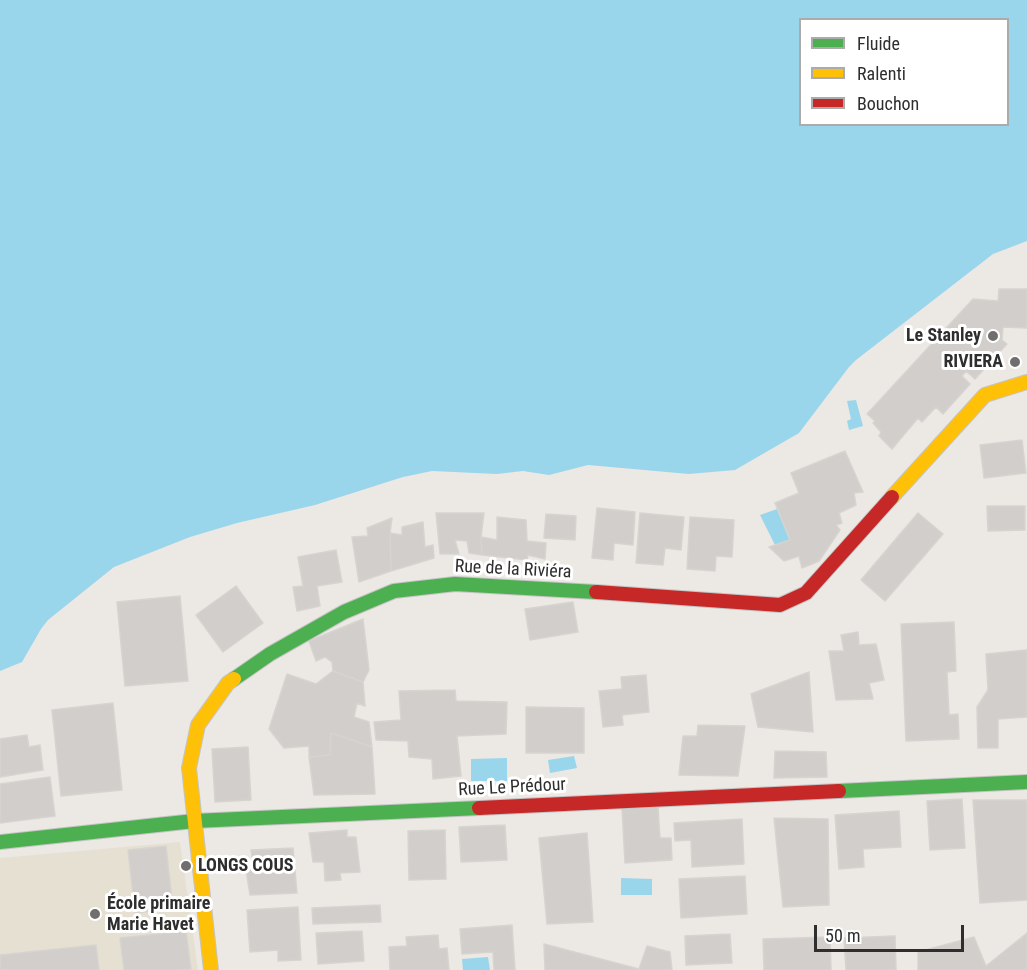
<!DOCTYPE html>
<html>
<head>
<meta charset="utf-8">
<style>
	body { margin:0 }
	#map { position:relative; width:1027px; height:970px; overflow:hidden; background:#ece8e4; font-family:"Roboto Condensed",sans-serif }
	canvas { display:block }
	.legend { position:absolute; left:799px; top:18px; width:210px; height:108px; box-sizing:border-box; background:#fff; border:2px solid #ababab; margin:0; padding:8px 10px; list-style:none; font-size:18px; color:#2e2e2e }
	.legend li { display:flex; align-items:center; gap:12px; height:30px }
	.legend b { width:30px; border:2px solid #ababab }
	.scale { position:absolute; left:814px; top:925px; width:150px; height:27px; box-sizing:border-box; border:3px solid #2e2e2e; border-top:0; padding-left:8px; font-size:18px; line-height:21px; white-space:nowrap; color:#2e2e2e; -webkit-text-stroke:4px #fff; paint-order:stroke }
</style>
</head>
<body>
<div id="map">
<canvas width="1027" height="970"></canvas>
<ul class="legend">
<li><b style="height:8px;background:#4caf50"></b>Fluide</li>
<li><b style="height:8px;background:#ffc107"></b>Ralenti</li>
<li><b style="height:8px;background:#c62828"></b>Bouchon</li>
</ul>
<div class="scale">50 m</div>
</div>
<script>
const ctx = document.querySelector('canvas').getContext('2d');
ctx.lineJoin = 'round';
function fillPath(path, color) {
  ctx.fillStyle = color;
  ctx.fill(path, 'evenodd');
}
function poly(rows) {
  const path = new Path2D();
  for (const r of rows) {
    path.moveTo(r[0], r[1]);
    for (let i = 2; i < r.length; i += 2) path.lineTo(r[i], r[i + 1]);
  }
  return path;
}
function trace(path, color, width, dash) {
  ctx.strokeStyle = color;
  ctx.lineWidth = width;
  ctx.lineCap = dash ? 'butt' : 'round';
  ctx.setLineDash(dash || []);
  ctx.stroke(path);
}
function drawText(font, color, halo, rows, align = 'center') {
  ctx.font = font + ' "Roboto Condensed",sans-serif';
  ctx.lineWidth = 6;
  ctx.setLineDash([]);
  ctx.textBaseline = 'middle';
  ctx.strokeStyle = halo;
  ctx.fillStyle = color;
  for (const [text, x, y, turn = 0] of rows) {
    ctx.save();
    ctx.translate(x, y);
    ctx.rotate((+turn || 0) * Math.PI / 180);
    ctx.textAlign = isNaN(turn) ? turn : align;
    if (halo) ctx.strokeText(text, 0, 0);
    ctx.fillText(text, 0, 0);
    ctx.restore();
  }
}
const education = poly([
	[180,842,198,970,0,970,0,858]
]);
const water = poly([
	[0,0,1027,0,1027,241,993,254,856,360,849,367,799,433,735,470,689,474,588,465,549,475,523,471,497,474,432,471,403,477,315,505,237,523,190,537,114,567,48,620,41,629,22,662,0,671],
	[800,20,1008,20,1008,124,800,124],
	[856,400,863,426,849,430,847,421,851,419,847,401],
	[777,509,790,540,775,545,760,515],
	[574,756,577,768,550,773,548,760],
	[507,758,507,781,471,781,471,759],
	[621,878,652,879,652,895,621,895],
	[488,957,490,970,463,970,462,959]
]);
const building = poly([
	[999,289,1027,289,1027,328,1003,327,1002,340,1007,344,975,379,966,371,962,376,970,384,943,414,936,407,922,422,918,418,892,449,879,436,881,432,873,423,875,421,867,414,973,299,998,301,999,289],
	[1022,440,1026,473,984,478,980,445,1022,440],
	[845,451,863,492,854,493,856,505,839,513,842,523,836,525,840,530,819,561,802,568,799,556,784,561,769,547,790,540,775,503,799,493,791,473,845,451],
	[987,506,1025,506,1025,530,988,531,987,506],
	[597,508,635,512,633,545,614,543,613,560,592,558,597,508],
	[436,513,484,513,481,537,482,555,469,553,467,541,455,540,459,554,440,554,436,513],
	[640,513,684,517,681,550,665,548,663,565,636,563,640,513],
	[918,513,943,534,885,601,861,580,918,513],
	[546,514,576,516,575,540,544,538,546,514],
	[497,517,526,520,527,541,546,543,545,559,528,555,527,560,482,555,481,537,497,540,497,517],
	[690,517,734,520,732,557,716,556,715,571,687,569,690,517],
	[392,518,390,533,391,571,359,582,352,537,368,536,367,528,392,518],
	[423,522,425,547,433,545,434,558,391,571,390,533,402,535,402,527,423,522],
	[336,550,342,582,317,586,320,606,297,611,293,587,303,586,298,557,336,550],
	[236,586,263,623,223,652,196,615,236,586],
	[180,596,188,681,125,686,117,602,180,596],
	[573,602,578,632,530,640,525,609,573,602],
	[363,619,369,670,363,682,333,671,332,662,325,657,316,661,309,641,363,619],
	[954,622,956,671,947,672,949,715,958,714,959,739,906,741,901,624,954,622],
	[858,632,859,645,876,644,884,680,869,683,873,699,836,700,829,651,844,651,841,635,858,632],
	[1027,650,1027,717,998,719,998,748,978,748,977,707,988,690,986,654,1027,650],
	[333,671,363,682,365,706,357,703,354,717,369,722,372,747,331,733,330,755,309,757,309,746,284,748,269,729,287,674,316,684,333,671],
	[809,672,813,732,758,727,751,694,809,672],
	[646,675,649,712,622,715,623,725,603,727,599,691,622,689,621,677,646,675],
	[455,690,456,701,507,702,506,734,457,736,461,776,433,779,432,759,409,757,408,741,376,740,374,722,401,720,399,691,455,690],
	[113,703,122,790,61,796,52,710,113,703],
	[526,707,584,708,584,753,526,753,526,707],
	[698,725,745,726,738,776,679,775,683,736,697,736,698,725],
	[331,733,372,747,375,794,314,795,309,757,330,755,331,733],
	[27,735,29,747,40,745,43,770,0,777,0,739,27,735],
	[248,747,251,800,215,802,212,749,248,747],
	[775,751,826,752,827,777,774,778,775,751],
	[50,777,55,816,0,823,0,784,50,777],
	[962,799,965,848,930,850,927,801,962,799],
	[973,800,1027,800,1027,900,980,903,973,800],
	[658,807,660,838,671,838,672,860,625,863,622,809,658,807],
	[899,811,901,847,863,849,864,867,839,869,835,815,899,811],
	[774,818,828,819,829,905,783,907,774,818],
	[742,819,744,864,692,867,691,840,675,841,674,823,742,819],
	[505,825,507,860,461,862,459,827,505,825],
	[347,830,347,837,356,837,360,872,340,873,341,880,325,881,324,862,313,862,309,833,347,830],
	[445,830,446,879,409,880,408,831,445,830],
	[587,833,593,922,547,924,539,838,587,833],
	[166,846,173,909,135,913,128,850,166,846],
	[293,848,297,893,250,895,246,870,254,870,251,850,293,848],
	[745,876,747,914,681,918,679,879,745,876],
	[380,905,381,922,313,924,312,908,380,905],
	[298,907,301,960,278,961,278,950,250,952,247,910,298,907],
	[512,925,515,970,494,970,493,952,462,954,460,929,512,925],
	[186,931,191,969,178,970,124,970,120,938,186,931],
	[362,931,364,961,318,964,316,933,362,931],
	[1027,933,1027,970,918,970,918,952,974,937,986,966,1027,933],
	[730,934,732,963,686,965,685,936,730,934],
	[438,935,439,949,447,948,449,970,390,970,389,947,407,946,406,937,438,935],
	[895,936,896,970,846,970,844,938,895,936],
	[830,937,831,970,764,970,763,939,830,937],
	[544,944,639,969,647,946,670,952,672,970,545,970,544,944],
	[96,945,99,970,0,970,0,955,96,945]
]);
const fast = poly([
	[234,679,270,654,344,612,394,591,455,584,596,592],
	[839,791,1027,782],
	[0,842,194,821,479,808]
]);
const slow = poly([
	[892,497,985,395,1027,382],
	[211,970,189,768,198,725,228,683,234,679]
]);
const jam = poly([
	[596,592,780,605,806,593,892,497],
	[479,808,839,791]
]);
const markers = [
	[993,336,6,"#706f6e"],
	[1015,362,6,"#706f6e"],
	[186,866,6,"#706f6e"],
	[95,914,6,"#706f6e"]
];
const poiNames = [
	["Le Stanley",981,336],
	["RIVIERA",1003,362],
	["LONGS COUS",198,866,"left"],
	["École primaire",107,904,"left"],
	["Marie Havet",107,925,"left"]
];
const streetNames = [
	["Rue de la Riviéra",513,570,3],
	["Rue Le Prédour",512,788,-3]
];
fillPath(education, '#e6e0d3');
fillPath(water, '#99d6ec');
fillPath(building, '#d1cecb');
trace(building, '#d7d4d0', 1.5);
trace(fast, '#c5c4c5', 16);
trace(slow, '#c5c4c5', 16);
trace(jam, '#c5c4c5', 16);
trace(fast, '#4caf50', 14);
trace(slow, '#ffc107', 14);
trace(jam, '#c62828', 14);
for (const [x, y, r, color] of markers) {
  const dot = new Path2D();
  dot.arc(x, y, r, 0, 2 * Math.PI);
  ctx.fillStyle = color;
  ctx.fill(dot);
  trace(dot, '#fff', 2);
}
drawText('bold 18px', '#2e2e2e', '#fff', poiNames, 'right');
drawText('18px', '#2e2e2e', '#fff', streetNames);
</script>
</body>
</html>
